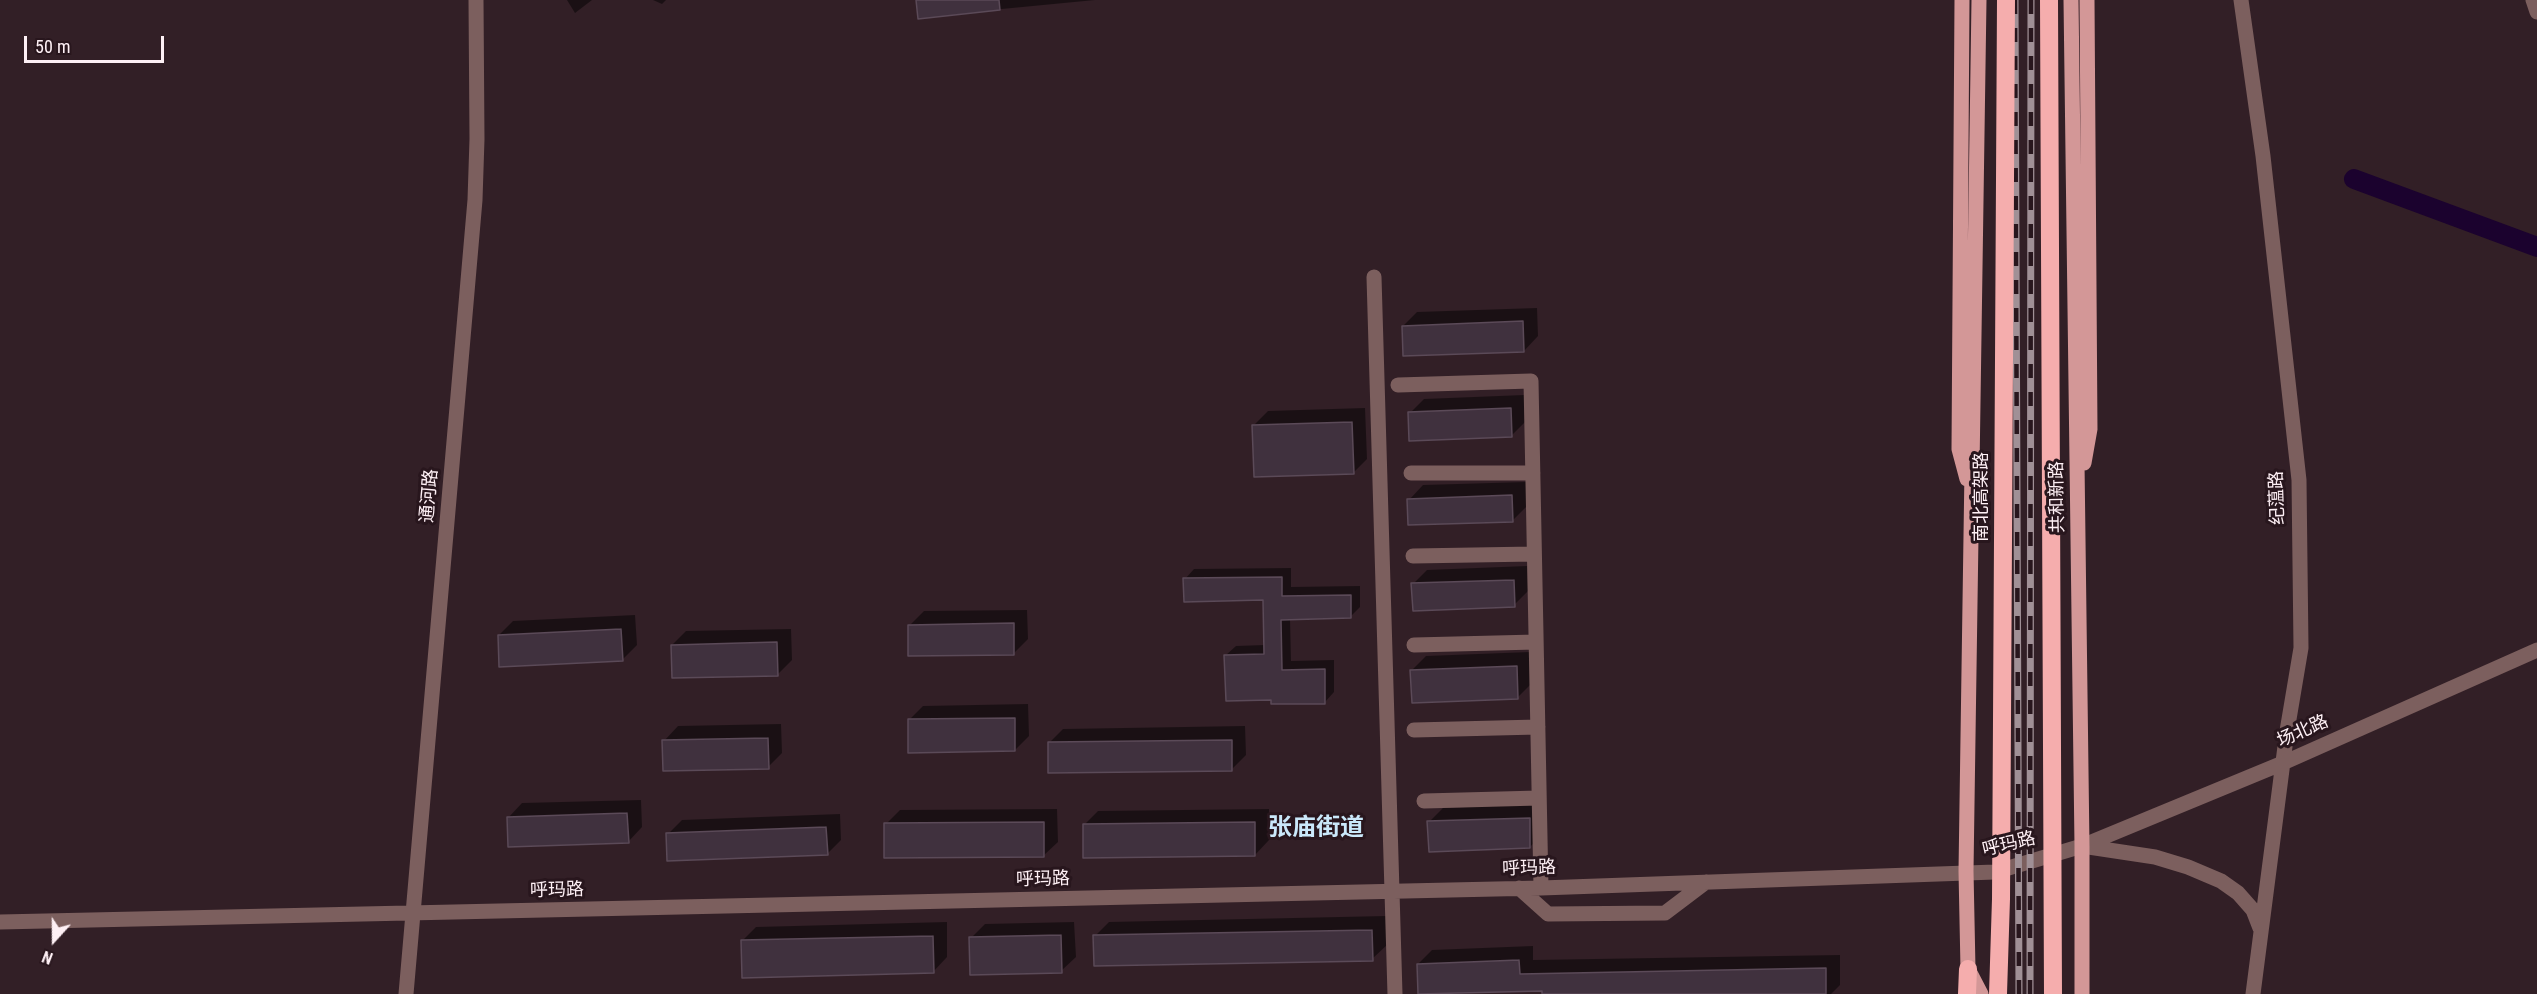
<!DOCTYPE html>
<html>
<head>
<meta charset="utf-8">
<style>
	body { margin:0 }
	#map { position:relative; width:2537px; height:994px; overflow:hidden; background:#321f26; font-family:"Roboto Condensed",sans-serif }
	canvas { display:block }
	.north { position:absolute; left:24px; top:910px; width:60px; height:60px; -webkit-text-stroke:4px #28161d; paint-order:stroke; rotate:201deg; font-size:16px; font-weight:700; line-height:24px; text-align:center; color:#fef0f5 }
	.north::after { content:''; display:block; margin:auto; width:21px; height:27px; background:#fef0f5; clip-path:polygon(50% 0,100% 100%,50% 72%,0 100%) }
	.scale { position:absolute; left:24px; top:36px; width:140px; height:27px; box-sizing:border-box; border:3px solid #fef0f5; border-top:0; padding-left:8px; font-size:18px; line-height:21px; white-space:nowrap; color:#fef0f5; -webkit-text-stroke:4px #28161d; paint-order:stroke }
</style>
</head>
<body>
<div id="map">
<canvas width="2537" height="994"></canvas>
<div class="north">N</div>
<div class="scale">50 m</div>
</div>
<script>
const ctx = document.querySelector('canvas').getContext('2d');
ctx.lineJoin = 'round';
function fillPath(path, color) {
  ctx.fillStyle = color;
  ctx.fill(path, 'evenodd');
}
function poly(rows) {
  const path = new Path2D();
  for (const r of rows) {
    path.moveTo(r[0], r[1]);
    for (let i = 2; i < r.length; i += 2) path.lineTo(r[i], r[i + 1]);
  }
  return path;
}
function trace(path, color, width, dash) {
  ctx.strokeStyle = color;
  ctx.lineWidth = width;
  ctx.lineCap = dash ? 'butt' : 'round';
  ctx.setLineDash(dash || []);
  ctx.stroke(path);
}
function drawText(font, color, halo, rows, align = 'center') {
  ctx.font = font + ' "Roboto Condensed","Noto Sans SC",sans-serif';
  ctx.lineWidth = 6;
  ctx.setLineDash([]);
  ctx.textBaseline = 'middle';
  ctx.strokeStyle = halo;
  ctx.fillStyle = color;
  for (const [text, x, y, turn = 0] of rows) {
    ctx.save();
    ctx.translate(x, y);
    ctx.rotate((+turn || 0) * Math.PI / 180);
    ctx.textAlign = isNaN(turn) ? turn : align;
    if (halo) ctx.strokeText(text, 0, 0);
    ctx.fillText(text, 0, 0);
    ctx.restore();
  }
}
const shadow = poly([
	[567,0,592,0,575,13],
	[653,0,666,0,662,4],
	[917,0,1095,0,919,17],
	[1537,308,1538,336,1524,351,1403,326,1417,312],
	[1524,395,1525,422,1511,436,1410,413,1424,399],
	[1365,408,1367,459,1353,473,1254,425,1268,411],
	[1526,482,1527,506,1513,520,1409,500,1423,485],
	[1527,566,1528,591,1514,605,1413,584,1427,570],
	[1291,568,1291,587,1360,586,1360,607,1350,617,1290,618,1291,661,1334,660,1334,692,1325,702,1272,698,1226,655,1236,646,1265,645,1264,599,1185,579,1194,569],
	[1027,610,1028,639,1013,654,910,625,924,611],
	[635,615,637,645,623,659,499,635,513,621],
	[791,629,792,660,778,674,672,645,686,631],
	[1530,652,1531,684,1517,698,1412,670,1426,656],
	[1028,704,1029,736,1015,750,909,720,923,706],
	[781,724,782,753,768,767,664,741,678,726],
	[1245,726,1246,755,1232,769,1049,743,1063,729],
	[641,800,642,827,628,842,508,818,522,803],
	[1543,804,1544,832,1530,847,1429,822,1443,808],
	[1057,809,1058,842,1043,856,886,824,900,810],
	[1269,809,1269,840,1255,855,1084,825,1098,811],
	[840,814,841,840,827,854,668,834,682,820],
	[1386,916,1387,945,1372,959,1095,936,1109,922],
	[947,922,947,957,933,972,742,941,756,927],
	[1074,922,1076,957,1061,971,971,938,985,924],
	[1533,946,1533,960,1840,955,1840,985,1831,994,1544,994,1544,990,1420,994,1418,964,1432,950]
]);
const canal = poly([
	[2354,179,2537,247]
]);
const building = poly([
	[916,0,999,0,1000,10,918,19,916,0],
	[1523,321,1524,352,1403,356,1402,326,1523,321],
	[1511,408,1512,437,1409,441,1408,412,1511,408],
	[1352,422,1354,474,1254,477,1252,425,1352,422],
	[1512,495,1513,522,1408,525,1407,499,1512,495],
	[1282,577,1282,596,1351,595,1351,618,1281,620,1282,670,1325,669,1325,704,1271,704,1271,700,1226,701,1224,655,1264,654,1263,600,1184,602,1183,578,1282,577],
	[1514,580,1515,607,1413,611,1411,583,1514,580],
	[1014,623,1014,655,908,656,908,625,1014,623],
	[621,629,623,661,499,667,498,635,621,629],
	[777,642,778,676,672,678,671,645,777,642],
	[1517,666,1518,699,1412,703,1410,670,1517,666],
	[1015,718,1015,751,908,753,908,719,1015,718],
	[768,738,769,769,663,771,662,740,768,738],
	[1232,740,1232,771,1048,773,1048,742,1232,740],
	[627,813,629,843,508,847,507,817,627,813],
	[1530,818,1530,848,1429,852,1427,821,1530,818],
	[1044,822,1044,857,884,858,884,823,1044,822],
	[1255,822,1255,856,1083,858,1083,824,1255,822],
	[826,827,828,855,667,861,666,833,826,827],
	[1372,930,1373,961,1094,966,1093,935,1372,930],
	[1061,935,1062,973,970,975,969,937,1061,935],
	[933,936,934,973,742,978,741,940,933,936],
	[1519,960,1520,974,1826,968,1826,994,1542,994,1542,991,1418,994,1417,964,1519,960]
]);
const minor = poly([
	[2241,0,2263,156,2299,480,2301,648,2287,731,2253,994],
	[2533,0,2537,12],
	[1374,277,1395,994],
	[1398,385,1531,381,1541,888],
	[1411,473,1533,473],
	[1413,556,1534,554],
	[1414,645,1536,642],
	[1414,730,1538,727],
	[1424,801,1539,798],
	[2082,846,2155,857,2188,867,2221,881,2238,893,2253,910,2260,928],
	[1519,888,1548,914,1665,913,1706,882],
	[0,922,1541,888,1995,872,2082,846,2283,763,2537,650],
	[406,994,475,200,477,139,476,0]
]);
const major = poly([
	[1962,0,1959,449,1967,479],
	[1979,0,1966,871,1968,969,1981,994],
	[2071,0,2082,846,2082,994],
	[2084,463,2090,429,2087,0]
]);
const highway = poly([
	[1967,994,1968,969]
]);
const rail = poly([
	[2015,0,2019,994],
	[2030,994,2031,0]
]);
const highwayBridge = poly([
	[2049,0,2053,994],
	[1998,994,2001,899,2006,0]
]);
const streetNames = [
	["通河路",430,496,-85],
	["南北高架路",1982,497,-90],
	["共和新路",2058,497,-91],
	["纪蕰路",2278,498,-92],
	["场北路",2303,732,-24],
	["呼玛路",2009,845,-13],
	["呼玛路",1529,869,-2],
	["呼玛路",1043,880,-1],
	["呼玛路",557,891,-1]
];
const districtNames = [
	["张庙街道",1316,829]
];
fillPath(shadow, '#0007');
trace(canal, '#1b022e', 20);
fillPath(building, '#40313e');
trace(building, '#5b4a58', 1.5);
trace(minor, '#7c5f5e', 15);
trace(major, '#d39797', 15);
trace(highway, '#f5adad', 18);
trace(rail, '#a09096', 7);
trace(rail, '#28161d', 4.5, [14]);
trace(highwayBridge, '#f5adad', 18);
drawText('18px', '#fef0f5', '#28161d', streetNames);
drawText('bold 24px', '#cae8fa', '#28161d', districtNames);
</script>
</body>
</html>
